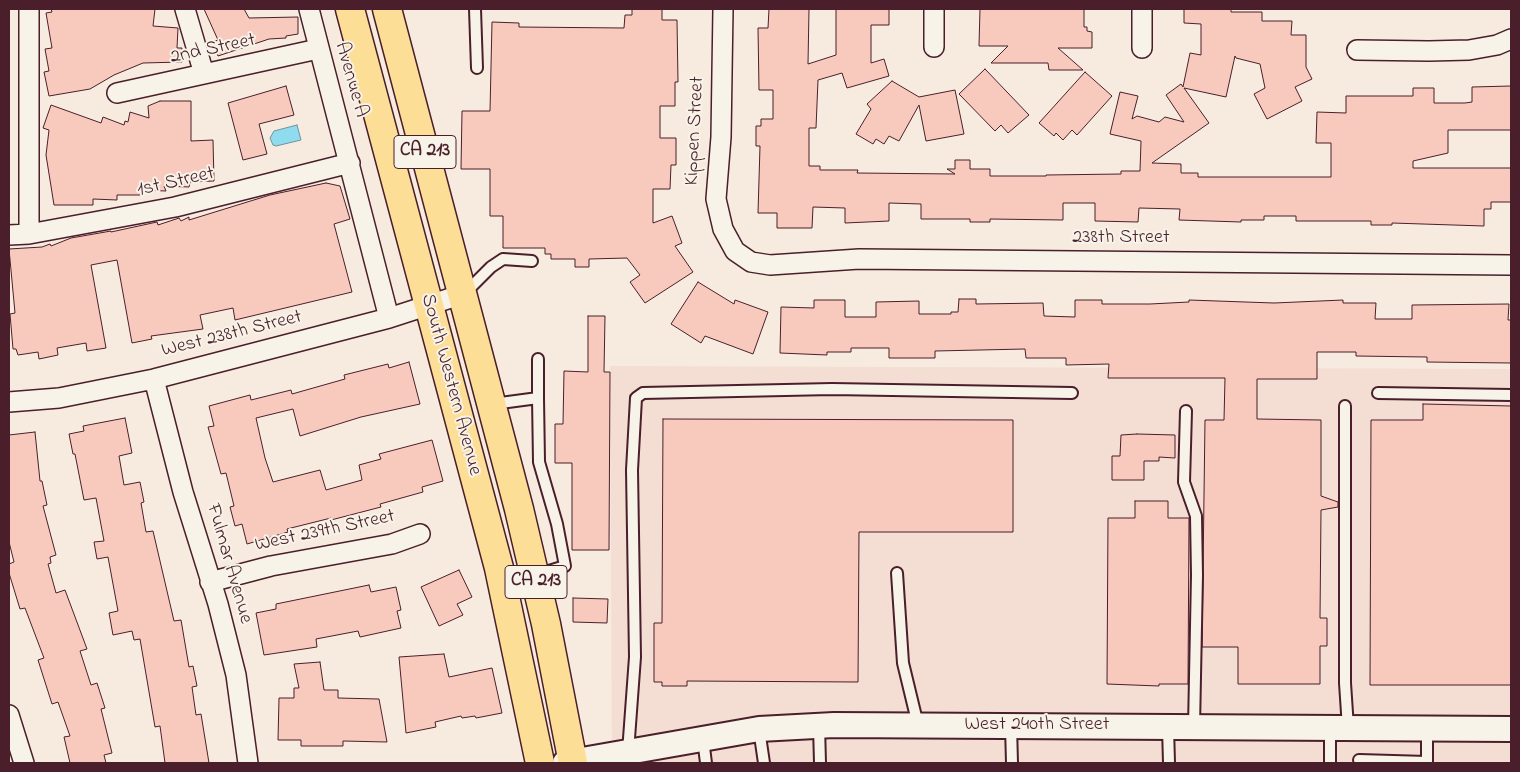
<!DOCTYPE html>
<html>
<head>
<meta charset="utf-8">
<style>
	body { margin:0 }
	#map { position:relative; width:1520px; height:772px; overflow:hidden; background:#f7ebdf; font-family:"Indie Flower",sans-serif }
	canvas { display:block }
	.frame { position:absolute; inset:0; border:10px solid #4a1f2b; pointer-events:none }
</style>
</head>
<body>
<div id="map">
<canvas width="1520" height="772"></canvas>
<div class="frame"></div>
</div>
<script>
const ctx = document.querySelector('canvas').getContext('2d');
ctx.lineJoin = 'round';
function fillPath(path, color) {
  ctx.fillStyle = color;
  ctx.fill(path, 'evenodd');
}
function poly(rows) {
  const path = new Path2D();
  for (const r of rows) {
    path.moveTo(r[0], r[1]);
    for (let i = 2; i < r.length; i += 2) path.lineTo(r[i], r[i + 1]);
  }
  return path;
}
function trace(path, color, width, dash) {
  ctx.strokeStyle = color;
  ctx.lineWidth = width;
  ctx.lineCap = dash ? 'butt' : 'round';
  ctx.setLineDash(dash || []);
  ctx.stroke(path);
}
function drawText(font, color, halo, rows, align = 'center') {
  ctx.font = font + ' "Indie Flower",sans-serif';
  ctx.lineWidth = 4;
  ctx.setLineDash([]);
  ctx.textBaseline = 'middle';
  ctx.strokeStyle = halo;
  ctx.fillStyle = color;
  for (const [text, x, y, turn = 0] of rows) {
    ctx.save();
    ctx.translate(x, y);
    ctx.rotate((+turn || 0) * Math.PI / 180);
    ctx.textAlign = isNaN(turn) ? turn : align;
    if (halo) ctx.strokeText(text, 0, 0);
    ctx.fillText(text, 0, 0);
    ctx.restore();
  }
}
const built = poly([
	[610,366,1511,369,1511,763,612,763]
]);
const water = poly([
	[297,125,301,140,276,146,273,145,270,138,274,131,297,125]
]);
const building = poly([
	[51,9,155,9,153,26,178,28,177,48,182,48,182,62,143,63,114,75,90,89,49,96,44,72,49,71,45,49,52,48,46,13,52,12,51,9],
	[204,9,244,9,249,18,298,17,298,34,286,36,286,38,269,39,218,56,212,42,218,40,204,9],
	[632,9,662,9,662,20,677,20,678,82,675,82,675,106,660,106,660,138,676,138,676,165,671,165,670,189,653,189,653,223,672,216,682,243,675,246,693,272,645,303,630,282,640,275,627,258,589,259,589,267,575,267,575,259,551,259,551,254,545,254,545,248,503,248,503,216,490,216,490,169,461,169,462,111,490,111,492,22,519,23,519,27,624,28,625,15,632,15,632,9],
	[769,9,809,9,808,64,836,55,836,9,889,9,889,25,871,25,871,63,884,59,889,76,847,88,842,73,818,80,816,128,809,128,809,166,820,166,820,170,858,170,857,173,955,174,947,169,955,169,955,160,970,160,970,169,990,169,990,176,1046,176,1046,175,1121,174,1121,171,1140,171,1141,141,1110,134,1120,92,1138,96,1132,119,1137,116,1159,122,1165,117,1184,122,1166,95,1181,84,1183,87,1190,53,1201,55,1201,24,1184,23,1184,9,1231,9,1231,12,1262,12,1262,21,1292,21,1291,35,1306,35,1306,67,1312,79,1295,87,1302,101,1267,119,1254,94,1265,88,1260,64,1236,58,1235,56,1226,97,1184,88,1209,123,1152,163,1181,164,1181,173,1198,173,1198,177,1331,177,1331,143,1316,143,1317,112,1346,113,1346,96,1413,96,1413,88,1434,88,1434,103,1465,103,1472,102,1472,87,1511,86,1511,130,1448,130,1448,153,1413,161,1413,168,1511,168,1511,202,1491,202,1491,209,1484,209,1484,226,1392,223,1392,225,1371,225,1371,221,1296,221,1296,216,1264,216,1264,220,1241,220,1241,222,1179,220,1180,209,1139,208,1138,222,1095,221,1095,203,1063,203,1063,220,990,219,990,222,970,222,970,219,921,219,921,204,889,203,889,221,845,223,845,208,813,207,812,228,777,228,777,213,758,213,760,146,756,146,756,126,761,126,761,119,773,119,773,90,759,90,758,28,768,28,769,9],
	[980,9,1084,9,1084,27,1087,27,1087,31,1092,32,1092,48,1058,48,1083,70,1049,70,1048,63,991,63,1008,46,979,46,980,9],
	[985,69,1029,115,1008,133,1001,125,995,131,959,94,985,69],
	[1085,72,1112,96,1077,135,1072,130,1063,140,1056,133,1054,136,1039,123,1085,72],
	[892,81,919,97,955,90,964,134,926,141,919,105,899,141,889,136,884,144,876,139,873,144,856,134,871,109,867,104,892,81],
	[286,86,294,115,259,124,267,154,243,160,228,103,286,86],
	[160,101,191,101,191,141,213,140,214,181,190,182,189,187,164,186,166,191,141,190,141,195,117,195,117,200,93,199,93,205,54,205,46,155,49,130,43,128,51,105,101,123,103,117,124,125,125,121,128,122,130,112,149,118,148,106,160,101],
	[326,183,340,186,350,219,334,224,352,292,235,320,233,308,200,315,203,329,151,336,152,339,132,343,117,260,91,265,106,348,87,351,86,343,57,348,58,355,39,359,38,352,18,355,16,349,13,349,10,314,15,313,9,249,42,247,50,244,51,246,71,238,111,231,111,232,157,222,158,225,179,218,181,221,189,217,189,220,270,195,326,183],
	[698,282,734,304,735,300,768,312,753,354,705,336,701,343,671,324,698,282],
	[959,299,976,299,976,304,1043,303,1044,316,1075,317,1075,300,1102,300,1102,304,1150,304,1189,302,1189,300,1274,303,1343,300,1343,303,1376,303,1375,319,1412,319,1412,305,1509,304,1508,320,1511,320,1511,363,1427,362,1427,357,1356,356,1356,352,1317,352,1317,379,1257,379,1257,419,1321,420,1321,496,1338,502,1338,507,1321,510,1320,618,1327,618,1327,646,1320,646,1320,684,1238,684,1238,647,1202,647,1205,420,1224,420,1225,378,1108,378,1109,364,1066,365,1066,358,1026,358,1025,349,935,351,935,358,889,358,889,348,851,348,851,352,827,352,827,355,780,353,781,307,814,308,814,300,845,300,845,317,876,317,876,302,919,301,919,314,951,314,951,312,958,312,959,299],
	[588,316,605,316,604,372,610,372,609,550,572,550,572,463,555,463,555,424,563,424,564,371,588,372,588,316],
	[409,362,420,404,361,417,300,436,293,409,256,418,265,458,273,482,320,470,326,490,362,480,359,465,381,459,379,454,432,440,443,481,422,487,423,492,380,504,381,507,331,520,331,518,287,529,288,532,247,544,242,524,235,526,230,507,234,506,226,473,221,474,208,427,214,426,209,406,250,395,251,400,291,390,292,394,345,379,344,375,388,364,389,368,409,362],
	[1423,404,1511,406,1511,685,1370,685,1371,420,1423,420,1423,404],
	[125,418,132,453,119,456,124,485,140,482,144,502,141,503,146,532,153,531,174,621,181,620,189,667,193,666,197,686,192,687,196,715,201,714,209,763,165,763,160,726,155,727,140,639,134,640,132,631,113,635,109,613,118,611,108,557,97,559,94,542,104,541,96,498,84,500,75,454,73,454,69,434,84,431,83,426,125,418],
	[663,419,1013,420,1013,532,859,532,858,682,687,681,687,686,662,686,662,682,654,682,654,623,662,623,663,419],
	[35,432,40,481,42,481,47,505,43,506,56,555,50,557,51,563,48,564,56,593,65,590,87,649,80,651,91,685,97,683,105,708,101,709,112,753,104,755,106,763,70,763,64,737,70,736,58,702,52,704,38,660,44,658,25,608,20,609,9,573,9,564,14,562,9,542,9,435,35,432],
	[1137,434,1175,435,1175,458,1159,457,1159,461,1144,461,1144,480,1112,480,1112,456,1120,456,1121,435,1137,434],
	[1135,501,1168,501,1168,518,1189,518,1188,684,1159,684,1159,686,1107,684,1108,518,1135,518,1135,501],
	[459,570,472,597,457,604,463,615,439,626,421,587,459,570],
	[369,585,371,592,396,587,401,610,397,611,401,628,360,637,358,631,316,639,317,647,264,655,256,613,276,609,276,604,369,585],
	[573,598,608,599,607,623,573,622,573,598],
	[444,654,449,677,492,668,502,713,476,718,475,716,462,718,461,716,435,722,436,727,406,733,399,657,444,654],
	[320,662,324,690,338,690,338,698,379,699,387,742,343,741,343,746,301,746,301,740,278,740,279,698,294,698,294,688,299,688,294,664,320,662]
]);
const service = poly([
	[475,9,477,68],
	[464,294,491,267,503,259,532,261],
	[1378,393,1511,395],
	[538,398,538,359],
	[493,404,538,398,539,462,557,524,565,566,536,575],
	[1345,406,1345,683,1348,728],
	[1186,411,1184,482,1196,516,1197,575,1194,727],
	[897,573,903,663,918,725],
	[819,726,820,763],
	[1011,726,1012,763],
	[1168,727,1169,763],
	[1330,728,1330,763],
	[1427,728,1427,763],
	[759,729,764,763],
	[703,739,706,763],
	[628,752,635,657,632,470,636,398,643,393,832,389,1072,393],
	[1359,760,1427,762]
]);
const minor = poly([
	[29,9,29,234],
	[185,9,204,74],
	[309,9,389,318],
	[723,9,721,137,716,199,723,229,735,251,751,262,770,265,859,259,1511,265],
	[934,9,934,47],
	[1142,48,1142,9],
	[1357,50,1429,51,1469,50,1497,45,1511,39],
	[117,93,318,49],
	[9,235,29,234,175,207,350,163],
	[154,379,183,492,218,604,236,675,248,763],
	[9,402,59,398,154,379,389,318,463,294],
	[210,582,271,566,392,544,420,534],
	[9,715,24,763]
]);
const tertiary = poly([
	[565,763,759,729,834,725,1511,729]
]);
const primary = poly([
	[350,9,499,568,540,763],
	[387,9,519,509,546,624,573,763]
]);
const shields = [
	[425,152,62],
	[536,582,62]
];
const shieldNames = [
	["CA 213",425,152],
	["CA 213",536,582]
];
const streetNames = [
	["2nd Street",213,50,-12],
	["Avenue A",350,80,74],
	["Kippen Street",696,131,-87],
	["1st Street",176,183,-13],
	["238th Street",1121,239],
	["West 238th Street",232,335,-14],
	["South Western Avenue",450,385,75],
	["West 239th Street",325,532,-12],
	["Fulmar Avenue",228,564,74],
	["West 240th Street",1037,726]
];
fillPath(built, '#f4ddd2');
fillPath(water, '#8edced');
trace(water, '#73909f', 1);
fillPath(building, '#f8cabd');
trace(building, '#4a1f2b', 1);
trace(service, '#4a1f2b', 14);
trace(minor, '#4a1f2b', 22);
trace(tertiary, '#4a1f2b', 28);
trace(primary, '#4a1f2b', 31);
trace(service, '#f7f3e8', 10);
trace(minor, '#f7f3e8', 19);
trace(tertiary, '#f7f3e8', 24);
trace(primary, '#fdde96', 28);
for (const [x, y, w] of shields) {
  const box = new Path2D();
  box.roundRect(x - w / 2, y - 16.5, w, 33, 4);
  ctx.fillStyle = '#f7f3e8';
  ctx.fill(box);
  trace(box, '#4a1f2b', 1);
}
drawText('bold 19px', '#4a1f2b', null, shieldNames);
drawText('20px', '#4a1f2b', '#f7f3e8', streetNames);
</script>
</body>
</html>
